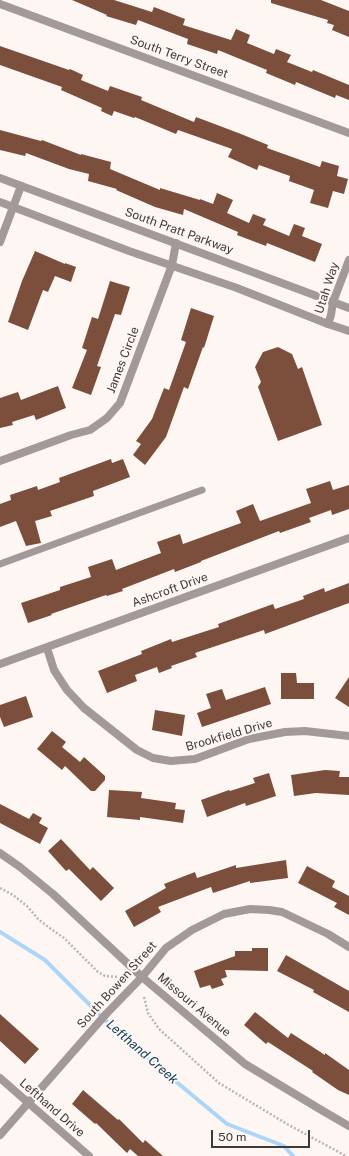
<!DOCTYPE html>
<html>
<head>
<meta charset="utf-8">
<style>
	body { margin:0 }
	#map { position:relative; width:349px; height:1156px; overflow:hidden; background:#fef6f2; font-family:"Public Sans",sans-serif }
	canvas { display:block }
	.scale { position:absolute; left:211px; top:1130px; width:99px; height:18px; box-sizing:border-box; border:2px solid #413936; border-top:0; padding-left:5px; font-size:12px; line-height:14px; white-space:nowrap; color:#413936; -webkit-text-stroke:3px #fef6f2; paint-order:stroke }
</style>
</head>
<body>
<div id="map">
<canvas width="349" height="1156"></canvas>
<div class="scale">50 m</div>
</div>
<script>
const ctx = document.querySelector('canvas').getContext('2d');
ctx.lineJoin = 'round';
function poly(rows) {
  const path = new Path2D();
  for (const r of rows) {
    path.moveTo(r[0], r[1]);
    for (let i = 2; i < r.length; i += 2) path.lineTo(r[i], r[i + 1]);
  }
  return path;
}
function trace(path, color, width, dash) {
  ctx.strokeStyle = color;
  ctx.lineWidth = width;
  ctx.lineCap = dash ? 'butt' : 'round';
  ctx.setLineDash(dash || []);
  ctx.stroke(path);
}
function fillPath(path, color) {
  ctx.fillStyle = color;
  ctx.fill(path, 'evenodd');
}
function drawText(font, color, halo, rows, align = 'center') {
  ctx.font = font + ' "Public Sans",sans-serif';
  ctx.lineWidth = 4;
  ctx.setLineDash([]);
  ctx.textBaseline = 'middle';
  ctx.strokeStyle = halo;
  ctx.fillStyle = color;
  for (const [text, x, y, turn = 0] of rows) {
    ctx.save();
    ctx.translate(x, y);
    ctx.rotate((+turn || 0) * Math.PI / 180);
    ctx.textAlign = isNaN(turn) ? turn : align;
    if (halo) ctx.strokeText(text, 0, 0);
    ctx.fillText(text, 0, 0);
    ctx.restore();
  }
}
const stream = poly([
	[0,932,45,960,120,1035,227,1124,284,1146,293,1156]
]);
const building = poly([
	[72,0,114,0,152,12,154,7,185,19,183,25,231,40,236,29,250,35,247,43,274,54,276,49,291,55,287,62,312,72,313,70,349,85,349,100,336,95,335,98,296,82,295,85,266,73,267,70,218,50,217,54,187,44,188,39,138,20,136,25,106,16,107,15],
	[271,0,321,0,349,11,349,37,332,30,334,25,327,23,328,20,271,3],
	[0,46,69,70,70,69,83,75,81,80,108,91,110,86,142,97,141,100,194,122,196,117,241,134,268,145,267,148,320,167,322,161,339,166,337,176,348,179,344,194,333,191,328,208,310,203,314,190,289,181,290,176,259,165,257,170,228,157,232,149,178,130,176,134,135,117,134,118,114,111,112,116,101,111,102,108,61,90,62,87,0,65],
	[0,130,41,141,42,140,81,155,81,154,111,162,110,169,160,190,160,188,200,200,200,199,213,204,217,193,233,200,227,213,249,223,253,214,266,219,263,225,289,236,294,224,305,228,302,236,322,244,315,262,267,243,266,246,237,235,238,232,184,209,183,215,155,207,116,190,117,189,88,181,89,174,69,169,26,153,25,156,0,150],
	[35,251,65,264,65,263,76,267,71,282,55,276,48,292,43,290,28,330,8,322,22,281],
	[110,281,130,287,121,315,115,314,97,366,101,367,91,395,72,388,87,350,82,348,92,317,98,319],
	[191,308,214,316,204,348,203,347,188,389,184,387,166,437,145,465,133,455,141,444,136,441,152,419,164,388,169,390,186,342,181,340],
	[278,347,292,354,298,369,302,367,322,425,278,441,258,387,261,382,255,367,263,352],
	[58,386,66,408,36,420,34,415,12,422,13,425,0,428,0,398,18,392,21,400],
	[111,459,112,463,123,459,130,477,93,491,94,496,50,511,52,516,35,521,41,543,26,546,16,521,0,527,0,504,11,500,10,495,37,486,38,490,60,482,59,478],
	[330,481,333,490,349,485,349,509,332,515,331,510,309,518,311,522,280,533,279,531,201,561,201,562,175,572,174,569,122,589,123,591,107,596,106,595,51,614,52,615,28,623,21,603,60,590,60,587,91,577,88,567,112,559,116,570,161,553,157,542,180,534,183,544,241,523,236,511,253,504,260,521,311,503,306,489],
	[349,583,349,603,265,634,264,630,195,653,197,657,171,666,172,668,159,673,157,667,135,675,137,681,107,693,98,671,142,654,141,651,171,639,172,642,219,627,218,624,273,604,275,609,304,599,303,596,324,588,325,592],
	[281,673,296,673,297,683,314,683,314,699,281,699],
	[349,677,349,707,335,698],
	[265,687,271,704,202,727,197,713,211,708,206,694,222,689,226,700],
	[26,696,33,717,4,727,0,717,0,705],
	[155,710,185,715,182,736,152,730],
	[52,731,66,742,62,747,80,762,84,757,105,776,105,780,95,791,91,791,65,766,62,770,37,749],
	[325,770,340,771,339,777,349,777,349,795,316,793,294,796,291,775],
	[269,773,276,796,246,806,245,803,207,817,201,800,229,790,230,791,255,783,253,778],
	[109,790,142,792,141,798,176,803,175,809,185,810,183,823,140,817,140,820,107,817],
	[0,804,29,819,33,813,42,818,39,823,48,828,40,844,0,823],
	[61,839,90,870,93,867,114,888,101,901,69,869,66,871,48,851],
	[286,860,288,878,250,883,250,881,213,893,211,887,158,907,161,912,134,927,125,911,166,888,164,884,195,872,197,878,236,865,236,868],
	[307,866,335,881,332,887,349,896,349,915,334,907,337,903,298,883],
	[252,948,268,948,268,971,225,970,227,977,221,979,224,985,212,989,210,985,200,988,194,971,235,956,235,951,252,951],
	[286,955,349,991,349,1012,313,992,314,990,277,971],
	[255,1012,288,1038,291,1033,325,1055,325,1053,349,1070,349,1095,338,1090,312,1072,313,1071,268,1042,266,1044,244,1025],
	[0,1014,39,1049,25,1064,0,1041],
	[83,1090,118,1120,119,1119,143,1143,145,1140,163,1156,138,1156,130,1149,127,1153,96,1123,95,1124,72,1104]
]);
const path = poly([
	[0,888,13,895,27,906,39,920,51,929,64,938,98,972,105,976,119,977],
	[144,997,148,1013,159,1029,219,1083,287,1124,346,1156]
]);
const service = poly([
	[0,564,202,490]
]);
const minor = poly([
	[0,4,349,133],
	[0,242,21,186],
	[328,324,331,315,333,302,349,260],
	[0,461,71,435,90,430,107,418,120,403,172,265,176,243],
	[47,648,54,670,67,690,84,708,137,750,153,758,171,761,195,759,249,739,285,732,305,731,349,736],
	[0,664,349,538],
	[0,853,20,867,53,894,142,977,245,1064,323,1111,349,1126],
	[0,1078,89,1156]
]);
const tertiary = poly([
	[0,178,349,308],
	[0,202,129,251,237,288,328,324,349,331],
	[0,1135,107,1013,142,977,166,948,192,930,224,914,250,909,269,910,282,912,328,934,349,947]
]);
const streetNames = [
	["South Terry Street",179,57,20],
	["South Pratt Parkway",179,231,20],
	["Utah Way",327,288,-72],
	["James Circle",123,360,-69],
	["Ashcroft Drive",170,590,-20],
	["Brookfield Drive",229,735,-16],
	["South Bowen Street",117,985,-48],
	["Missouri Avenue",194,1005,40],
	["Lefthand Drive",52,1108,41]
];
const waterNames = [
	["Lefthand Creek",142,1052,41]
];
trace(stream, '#abd6f9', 4);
fillPath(building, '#7b4f3b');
trace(path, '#bcb4b1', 2.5, [2, 2]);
trace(service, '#a29998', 7);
trace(minor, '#a29998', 8);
trace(tertiary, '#a29998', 8);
drawText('12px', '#413936', '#fef6f2', streetNames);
drawText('italic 13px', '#0d4162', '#fef6f2', waterNames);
</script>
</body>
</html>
